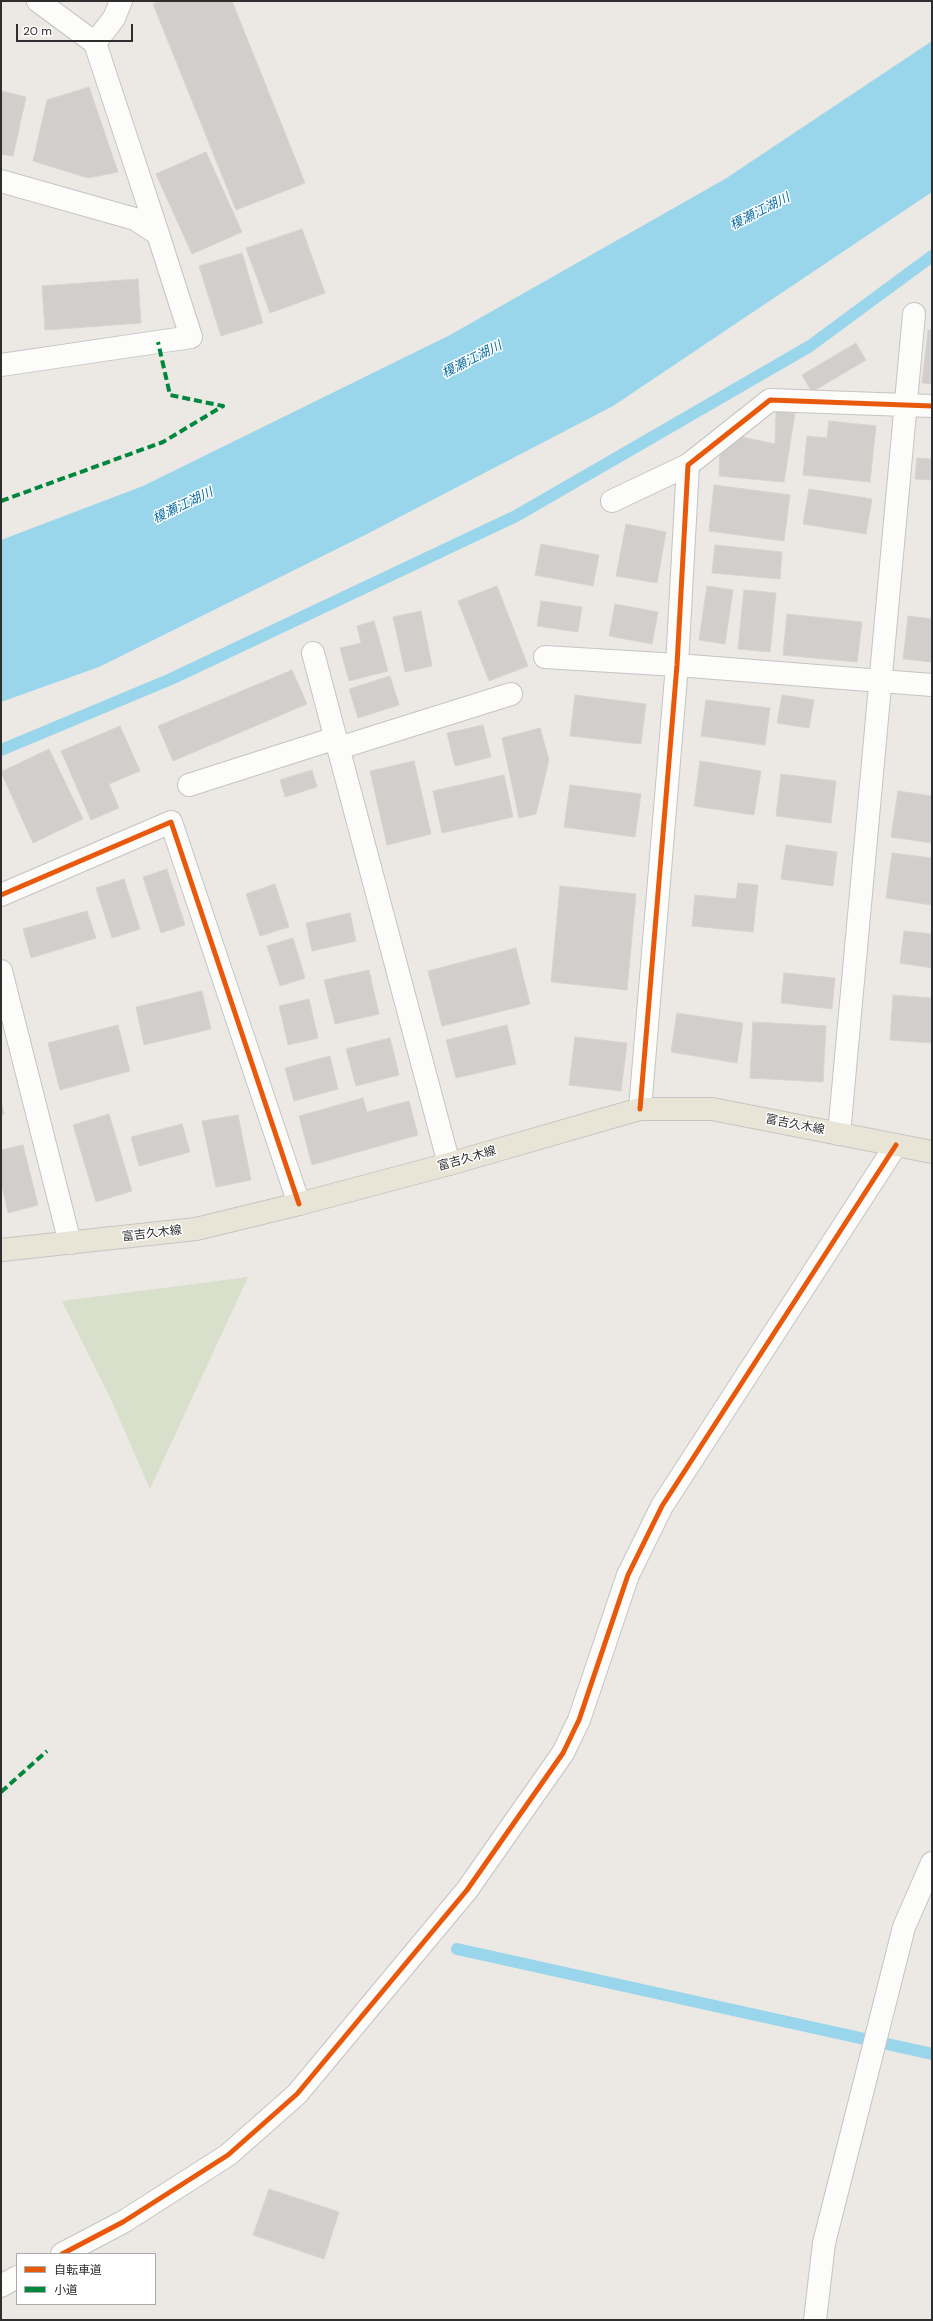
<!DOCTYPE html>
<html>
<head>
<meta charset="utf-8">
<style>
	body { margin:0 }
	#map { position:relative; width:933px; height:2321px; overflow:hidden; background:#ece8e4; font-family:"DM Sans","Noto Sans JP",sans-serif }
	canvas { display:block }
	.frame { position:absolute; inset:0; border:2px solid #2e2e2e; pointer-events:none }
	.legend { position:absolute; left:16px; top:2253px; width:140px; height:52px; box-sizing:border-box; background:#fff; border:1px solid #ababab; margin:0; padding:5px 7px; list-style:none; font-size:12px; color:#2e2e2e }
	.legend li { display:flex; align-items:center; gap:8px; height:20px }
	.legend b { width:20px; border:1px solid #ababab }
	.scale { position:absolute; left:16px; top:24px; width:117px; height:18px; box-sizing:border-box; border:2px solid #2e2e2e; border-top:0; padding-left:5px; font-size:12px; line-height:14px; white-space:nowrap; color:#2e2e2e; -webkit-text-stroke:3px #fff; paint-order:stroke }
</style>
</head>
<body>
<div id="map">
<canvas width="933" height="2321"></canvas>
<div class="frame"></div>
<ul class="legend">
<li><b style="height:5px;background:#e8590c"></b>自転車道</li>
<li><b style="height:5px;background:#00873e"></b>小道</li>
</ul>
<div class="scale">20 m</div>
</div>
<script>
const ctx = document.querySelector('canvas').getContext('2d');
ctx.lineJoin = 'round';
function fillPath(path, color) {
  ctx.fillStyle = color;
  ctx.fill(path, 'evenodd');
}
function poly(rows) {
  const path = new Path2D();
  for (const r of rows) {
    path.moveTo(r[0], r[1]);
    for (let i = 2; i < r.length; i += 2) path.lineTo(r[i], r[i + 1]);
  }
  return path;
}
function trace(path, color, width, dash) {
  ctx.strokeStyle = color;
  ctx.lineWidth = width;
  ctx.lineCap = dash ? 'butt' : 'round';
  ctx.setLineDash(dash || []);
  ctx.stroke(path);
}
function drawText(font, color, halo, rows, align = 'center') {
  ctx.font = font + ' "DM Sans","Noto Sans JP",sans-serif';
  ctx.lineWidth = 3;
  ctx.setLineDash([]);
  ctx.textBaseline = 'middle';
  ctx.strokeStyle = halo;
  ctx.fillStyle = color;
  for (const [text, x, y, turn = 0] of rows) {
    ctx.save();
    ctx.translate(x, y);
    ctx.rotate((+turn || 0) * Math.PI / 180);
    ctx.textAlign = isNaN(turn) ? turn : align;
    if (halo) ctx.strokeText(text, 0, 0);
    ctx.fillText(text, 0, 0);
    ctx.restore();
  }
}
const cemetery = poly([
	[248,1277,150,1489,109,1395,62,1301]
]);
const water = poly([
	[932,41,932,192,613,406,367,534,99,667,1,702,1,540,143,486,450,335,725,179]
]);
const stream = poly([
	[1,750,171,679,516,516,810,346,932,256],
	[457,1949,932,2054]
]);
const building = poly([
	[160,1,232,1,305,183,236,210,153,4,160,1],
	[89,87,118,172,88,178,33,161,47,100,89,87],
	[1,91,26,97,13,156,1,154,1,91],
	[206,152,242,232,192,254,156,174,206,152],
	[302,229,325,293,270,313,246,248,302,229],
	[242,253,263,323,221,336,199,266,242,253],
	[138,279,141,323,45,330,42,286,138,279],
	[928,330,932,330,932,384,922,383,928,330],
	[856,343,866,360,812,392,802,375,856,343],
	[776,411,795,413,784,482,719,476,720,449,742,437,775,444,776,411],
	[829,421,876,426,870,482,803,475,807,436,827,438,829,421],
	[917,458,932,459,932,480,915,479,917,458],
	[714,485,790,495,784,541,709,531,714,485],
	[809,489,872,499,866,534,803,524,809,489],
	[626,524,666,532,657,583,616,576,626,524],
	[541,544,599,555,593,586,535,575,541,544],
	[715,545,782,552,780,579,712,573,715,545],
	[497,586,528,666,489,681,458,601,497,586],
	[707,586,733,590,725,644,699,640,707,586],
	[744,590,776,593,770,652,738,649,744,590],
	[541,601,582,607,578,632,537,626,541,601],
	[615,604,658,612,652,644,609,636,615,604],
	[421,611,432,666,405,672,393,617,421,611],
	[787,614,862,622,857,662,783,655,787,614],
	[908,616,932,619,932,662,903,659,908,616],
	[374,621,388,671,349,681,340,648,361,643,357,626,374,621],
	[292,670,307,704,173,761,158,726,292,670],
	[390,676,399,705,358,718,349,689,390,676],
	[575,695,646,704,641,744,570,736,575,695],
	[782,695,814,700,809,728,777,723,782,695],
	[706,700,770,708,765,745,701,736,706,700],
	[483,725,491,757,455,766,447,733,483,725],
	[120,726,140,771,109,784,119,808,91,820,61,751,120,726],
	[540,728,549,760,536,814,519,818,502,738,540,728],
	[49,749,83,819,33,843,1,772,49,749],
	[414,761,431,834,387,845,370,771,414,761],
	[700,761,761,771,754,815,694,806,700,761],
	[312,770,317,787,285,797,280,780,312,770],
	[781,774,836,781,831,823,776,816,781,774],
	[504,775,513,817,442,833,433,791,504,775],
	[570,785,641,794,635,837,564,827,570,785],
	[898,791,932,796,932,843,891,837,898,791],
	[786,845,837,852,833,886,781,879,786,845],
	[892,853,932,858,932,905,886,898,892,853],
	[167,869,185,925,161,933,143,877,167,869],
	[124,879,140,929,112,938,96,888,124,879],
	[738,883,758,885,753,932,692,926,695,895,736,899,738,883],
	[275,884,289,927,260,936,246,894,275,884],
	[560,886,636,894,627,990,551,982,560,886],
	[87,911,96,938,31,958,23,929,87,911],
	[350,913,356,941,312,951,306,923,350,913],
	[904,931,932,934,932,968,900,963,904,931],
	[293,938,305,978,280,986,267,946,293,938],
	[516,948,530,1004,442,1026,428,971,516,948],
	[369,970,379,1014,335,1024,324,980,369,970],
	[784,973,835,978,832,1009,781,1003,784,973],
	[202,991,211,1029,144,1045,136,1007,202,991],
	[893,995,932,998,932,1043,890,1040,893,995],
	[309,999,318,1038,288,1045,279,1006,309,999],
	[677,1013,743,1023,737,1063,671,1052,677,1013],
	[753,1022,826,1026,823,1082,750,1078,753,1022],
	[118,1025,130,1071,60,1090,48,1043,118,1025],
	[507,1025,516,1064,456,1078,446,1040,507,1025],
	[575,1037,627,1043,621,1091,569,1085,575,1037],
	[390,1038,399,1075,356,1086,346,1049,390,1038],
	[330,1056,338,1089,294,1101,285,1068,330,1056],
	[363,1098,367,1112,409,1101,418,1135,312,1165,299,1116,363,1098],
	[1,1101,4,1114,1,1115,1,1101],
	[109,1114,132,1191,96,1202,73,1125,109,1114],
	[238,1115,251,1180,216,1187,202,1121,238,1115],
	[182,1124,190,1152,139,1166,131,1137,182,1124],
	[23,1145,38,1205,8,1213,1,1182,1,1150,23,1145],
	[269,2189,339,2212,324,2259,253,2235,269,2189]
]);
const minor = poly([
	[95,43,114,18,121,1],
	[1,181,135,219,158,234,95,43,38,1],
	[1,365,191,337,158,234],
	[612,501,688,465],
	[313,653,449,1164],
	[545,657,677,665,932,685],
	[339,748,511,694],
	[189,785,336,738],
	[1,895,171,822,299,1204],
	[1,971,70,1243],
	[640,1109,677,665,688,465,770,400,932,406],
	[839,1134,914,314],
	[62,2254,123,2222,228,2155,297,2094,467,1890,563,1753,579,1720,628,1575,662,1506,896,1145],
	[1,2286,17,2277],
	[815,2320,824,2243,904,1927,932,1863]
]);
const major = poly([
	[1,1250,196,1229,299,1204,449,1164,640,1109,712,1109,932,1152]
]);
const quiet = poly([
	[1,501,163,442,223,406,170,395,158,342],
	[1,1792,47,1751]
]);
const cycleway = poly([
	[1,895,171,822,299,1204],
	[640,1109,677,665,688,465,770,400,932,406],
	[62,2254,123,2222,228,2155,297,2094,467,1890,563,1753,579,1720,628,1575,662,1506,896,1145]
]);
const streetNames = [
	["富吉久木線",795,1125,11],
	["富吉久木線",467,1159,-16],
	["富吉久木線",152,1234,-7]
];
const waterNames = [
	["榎瀬江湖川",760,212,-27],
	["榎瀬江湖川",472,360,-27],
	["榎瀬江湖川",183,506,-26]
];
fillPath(cemetery, '#d8e0cc');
fillPath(water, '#99d6ec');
trace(stream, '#99d6ec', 12);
fillPath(building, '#d1cecb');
trace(building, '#d7d4d0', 1);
trace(minor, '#c5c4c5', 24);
trace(major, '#c6c5c4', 24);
trace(minor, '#fcfcfb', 22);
trace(major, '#e8e4d6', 22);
trace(quiet, '#00873e', 4, [8, 4]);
trace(cycleway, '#e8590c', 5);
drawText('12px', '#2e2e2e', '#fff', streetNames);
drawText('italic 13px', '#0d6fa3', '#fff', waterNames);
</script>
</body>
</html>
